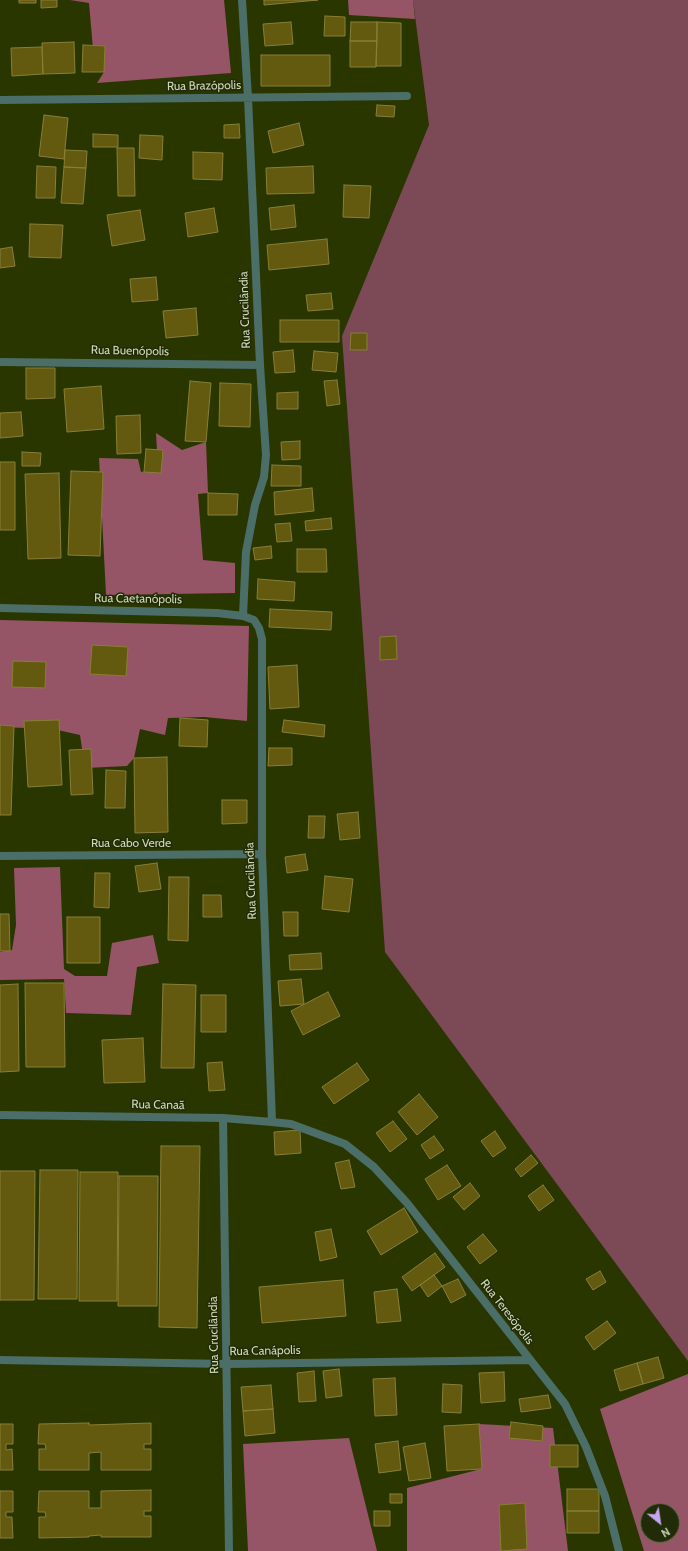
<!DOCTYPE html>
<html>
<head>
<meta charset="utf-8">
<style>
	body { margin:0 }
	#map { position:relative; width:688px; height:1551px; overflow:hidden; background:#2a3600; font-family:Cabin,sans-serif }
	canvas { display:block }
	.north { position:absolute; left:640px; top:1503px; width:40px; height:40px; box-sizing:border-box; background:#222b07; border:1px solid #66704d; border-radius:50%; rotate:150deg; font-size:11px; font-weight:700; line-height:16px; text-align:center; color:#cdd8b6 }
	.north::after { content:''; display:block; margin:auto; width:14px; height:18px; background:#c4a7f1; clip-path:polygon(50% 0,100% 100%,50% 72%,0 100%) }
</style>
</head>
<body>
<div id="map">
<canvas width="688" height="1551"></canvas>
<div class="north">N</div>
</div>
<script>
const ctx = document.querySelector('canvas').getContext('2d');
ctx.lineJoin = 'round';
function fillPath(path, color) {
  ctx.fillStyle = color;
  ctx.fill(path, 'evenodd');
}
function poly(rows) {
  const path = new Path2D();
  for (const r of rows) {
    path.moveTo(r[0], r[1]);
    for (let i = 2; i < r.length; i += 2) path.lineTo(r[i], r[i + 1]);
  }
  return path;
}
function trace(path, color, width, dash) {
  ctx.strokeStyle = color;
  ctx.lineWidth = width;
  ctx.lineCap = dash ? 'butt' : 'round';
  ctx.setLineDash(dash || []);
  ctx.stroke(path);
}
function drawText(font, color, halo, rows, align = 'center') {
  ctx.font = font + ' Cabin,sans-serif';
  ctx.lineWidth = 3;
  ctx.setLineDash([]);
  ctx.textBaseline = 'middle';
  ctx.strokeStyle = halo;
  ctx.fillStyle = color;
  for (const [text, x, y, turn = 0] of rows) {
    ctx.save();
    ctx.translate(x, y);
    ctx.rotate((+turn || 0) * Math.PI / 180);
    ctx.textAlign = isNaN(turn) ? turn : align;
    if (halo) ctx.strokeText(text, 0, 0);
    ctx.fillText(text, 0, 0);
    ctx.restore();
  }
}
const green = poly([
	[413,0,688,0,688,1361,385,952,342,336,429,125]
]);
const forest = poly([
	[70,0,224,0,231,73,97,83,104,72,93,49,89,3],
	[348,0,413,0,415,19,349,15],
	[156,433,182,450,206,442,208,493,198,494,203,560,235,563,235,593,106,595,99,458,138,459,141,472,158,469],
	[0,620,249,626,247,721,204,717,168,718,165,735,140,729,134,758,127,766,85,768,80,735,53,729,0,727],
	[60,867,64,969,75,976,107,976,112,943,153,935,159,963,137,967,131,1015,66,1013,64,979,0,980,0,952,12,950,16,925,14,868],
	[688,1374,688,1551,644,1551,600,1409],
	[648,1511,672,1511,672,1535,648,1535],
	[479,1424,553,1428,568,1551,407,1551,407,1488,481,1469],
	[349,1438,377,1551,248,1551,243,1444]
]);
const building = poly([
	[19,0,36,0,36,3,19,3,19,0],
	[41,0,57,0,57,7,41,8,41,0],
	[264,0,318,0,264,5,264,0],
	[325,16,345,17,345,36,324,36,325,16],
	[291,22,293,44,265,46,263,24,291,22],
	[351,22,377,22,377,41,350,41,351,22],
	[377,22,401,23,401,66,376,66,377,22],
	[350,41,377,41,376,67,350,67,350,41],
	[74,42,75,73,43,74,42,43,74,42],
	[83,45,105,46,104,72,82,72,83,45],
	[42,47,43,74,12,76,11,48,42,47],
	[261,55,330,55,330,86,261,86,261,55],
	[377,105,395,106,394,117,376,116,377,105],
	[44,115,68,118,64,159,39,156,44,115],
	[299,123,304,145,273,153,268,131,299,123],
	[239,124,240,138,224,138,224,125,239,124],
	[93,134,118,135,118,147,93,147,93,134],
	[140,135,163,136,162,160,139,158,140,135],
	[117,148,134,148,135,196,118,196,117,148],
	[65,150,87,151,86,168,64,167,65,150],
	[193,152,223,153,222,180,193,179,193,152],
	[37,166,56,167,55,198,36,198,37,166],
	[313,166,314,193,267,194,266,168,313,166],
	[64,167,86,168,83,204,61,203,64,167],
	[344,185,371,186,369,218,343,217,344,185],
	[294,205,296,227,271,230,269,208,294,205],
	[214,208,218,232,188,237,185,213,214,208],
	[140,210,145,240,112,246,107,215,140,210],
	[30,224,63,225,61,258,29,257,30,224],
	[327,239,329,264,269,270,267,245,327,239],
	[12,247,15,266,0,268,0,249,12,247],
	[156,277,158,300,132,302,130,279,156,277],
	[331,293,333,309,308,311,306,295,331,293],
	[196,308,198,335,166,338,163,311,196,308],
	[280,320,339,320,339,342,280,342,280,320],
	[351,333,367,333,367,350,350,350,351,333],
	[293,350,295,372,275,373,273,352,293,350],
	[314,351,338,353,336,372,312,370,314,351],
	[26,368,55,368,55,398,26,399,26,368],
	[337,380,340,404,327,406,324,381,337,380],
	[190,381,211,383,206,442,185,441,190,381],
	[220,383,251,384,250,427,219,426,220,383],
	[101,386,104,429,67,432,64,389,101,386],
	[298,392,298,409,277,409,277,393,298,392],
	[21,412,23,436,0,438,0,413,21,412],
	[140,415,141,453,117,454,116,416,140,415],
	[300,441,300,459,282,460,281,442,300,441],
	[146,449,163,450,161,473,144,472,146,449],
	[22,452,41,453,40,466,22,466,22,452],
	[0,462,15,462,15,530,0,530,0,462],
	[272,465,301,466,301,486,271,486,272,465],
	[71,471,103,472,100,556,68,555,71,471],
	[59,473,61,558,28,559,25,474,59,473],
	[312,488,314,511,275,515,274,492,312,488],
	[208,493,238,494,237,515,208,515,208,493],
	[331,518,332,529,306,531,305,521,331,518],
	[290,523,292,541,277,542,275,524,290,523],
	[271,546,272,558,255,560,253,548,271,546],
	[297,549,326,549,327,572,297,572,297,549],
	[258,579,295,582,294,601,257,599,258,579],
	[270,609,332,612,331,630,269,627,270,609],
	[396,636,397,659,380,660,380,637,396,636],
	[92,645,128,647,126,676,90,674,92,645],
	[13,661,46,662,45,688,12,687,13,661],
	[297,665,299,707,270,709,268,667,297,665],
	[180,718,208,720,207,747,179,746,180,718],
	[59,720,62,785,28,787,24,721,59,720],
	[284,720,325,725,324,737,282,732,284,720],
	[0,725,14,726,11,815,0,815,0,725],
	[269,748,292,748,292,765,268,766,269,748],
	[91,749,93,794,71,795,69,750,91,749],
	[167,757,168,832,135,833,134,758,167,757],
	[106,770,126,771,125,808,105,808,106,770],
	[222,800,247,800,247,823,222,824,222,800],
	[358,812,360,838,340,840,337,814,358,812],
	[309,816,325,816,324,838,308,838,309,816],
	[305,854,308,870,287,873,285,857,305,854],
	[157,863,161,889,139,892,135,866,157,863],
	[95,873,110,873,109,908,94,907,95,873],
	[325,876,353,879,349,912,322,909,325,876],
	[169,877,189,877,188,941,168,940,169,877],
	[203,895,221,895,222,917,203,917,203,895],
	[283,912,298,912,298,936,284,936,283,912],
	[0,914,9,914,10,951,0,951,0,914],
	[67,917,100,917,100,963,67,963,67,917],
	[321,953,322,969,290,970,289,955,321,953],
	[301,979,304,1004,280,1006,278,981,301,979],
	[25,983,64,983,65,1067,26,1067,25,983],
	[18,984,19,1071,0,1072,0,985,18,984],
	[163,984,196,985,194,1068,161,1068,163,984],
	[328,992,340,1016,303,1035,291,1011,328,992],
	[201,995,226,995,226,1032,201,1032,201,995],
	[143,1038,145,1082,104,1083,102,1040,143,1038],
	[222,1062,225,1090,209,1091,207,1063,222,1062],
	[357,1063,369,1080,334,1104,322,1087,357,1063],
	[419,1094,438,1117,417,1135,398,1112,419,1094],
	[393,1121,407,1139,390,1152,376,1133,393,1121],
	[300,1130,301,1153,275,1155,274,1132,300,1130],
	[495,1131,506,1148,493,1157,481,1141,495,1131],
	[434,1136,444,1150,430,1159,421,1145,434,1136],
	[161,1146,200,1146,197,1328,159,1327,161,1146],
	[531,1155,538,1163,521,1177,515,1169,531,1155],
	[349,1160,355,1187,341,1189,335,1163,349,1160],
	[447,1165,461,1186,438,1200,425,1179,447,1165],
	[40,1170,78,1170,77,1299,38,1299,40,1170],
	[0,1171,35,1171,34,1300,0,1300,0,1171],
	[80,1172,118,1172,117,1301,79,1301,80,1172],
	[119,1176,158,1176,157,1306,118,1306,119,1176],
	[470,1183,480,1196,464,1210,453,1197,470,1183],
	[543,1185,554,1200,539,1211,528,1196,543,1185],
	[404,1208,418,1232,381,1255,367,1231,404,1208],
	[331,1229,337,1257,320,1261,315,1232,331,1229],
	[483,1234,497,1251,480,1264,467,1247,483,1234],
	[435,1253,445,1267,412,1291,402,1277,435,1253],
	[600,1271,606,1282,593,1290,586,1279,600,1271],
	[434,1275,442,1286,428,1297,420,1285,434,1275],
	[458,1279,466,1295,451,1303,442,1286,458,1279],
	[343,1280,346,1316,262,1323,259,1287,343,1280],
	[397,1289,401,1321,377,1323,374,1292,397,1289],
	[607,1321,616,1333,594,1350,585,1337,607,1321],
	[658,1357,664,1378,643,1384,637,1363,658,1357],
	[637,1363,643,1384,620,1391,614,1370,637,1363],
	[339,1369,342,1396,326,1398,323,1371,339,1369],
	[314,1371,316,1401,299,1402,297,1373,314,1371],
	[504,1372,505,1401,481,1403,479,1373,504,1372],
	[395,1378,397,1415,375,1416,373,1379,395,1378],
	[443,1384,462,1385,461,1413,442,1412,443,1384],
	[271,1385,273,1409,243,1411,241,1387,271,1385],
	[548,1395,551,1408,521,1412,519,1399,548,1395],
	[273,1409,275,1433,245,1436,243,1411,273,1409],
	[511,1422,543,1426,542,1441,509,1438,511,1422],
	[89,1423,89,1425,151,1423,151,1444,144,1444,144,1449,151,1449,151,1470,101,1470,101,1452,89,1453,89,1470,39,1470,39,1449,46,1449,45,1444,38,1444,39,1424,89,1423],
	[0,1424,13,1424,13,1444,6,1444,6,1450,12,1449,13,1470,0,1470,0,1424],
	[479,1424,482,1469,447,1471,444,1426,479,1424],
	[398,1441,401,1470,379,1473,375,1444,398,1441],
	[425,1443,431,1478,409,1481,403,1447,425,1443],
	[550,1445,578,1445,578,1467,550,1467,550,1445],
	[567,1489,599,1489,599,1511,567,1511,567,1489],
	[151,1490,151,1511,144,1511,144,1516,151,1516,151,1537,101,1537,101,1535,89,1536,89,1537,39,1538,39,1517,46,1517,45,1512,38,1512,39,1491,89,1491,89,1508,101,1508,101,1491,151,1490],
	[0,1491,13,1491,13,1512,6,1512,6,1517,12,1517,13,1538,0,1538,0,1491],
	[390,1494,402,1494,402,1503,390,1503,390,1494],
	[525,1503,527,1549,501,1551,499,1505,525,1503],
	[374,1511,390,1511,390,1526,374,1526,374,1511],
	[567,1511,599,1511,599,1533,567,1533,567,1511]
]);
const minor = poly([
	[242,0,248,98,260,365,266,455,264,477,255,505,246,552,243,616],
	[0,100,407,96],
	[0,362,260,365],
	[0,608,217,613,243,616,254,620,259,628,262,639,262,854,272,1122],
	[0,856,262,854],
	[0,1115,223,1118,272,1122,291,1124,345,1144,374,1167,407,1203,565,1404,586,1447,605,1496,619,1551],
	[223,1118,229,1551],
	[0,1360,227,1364,530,1360]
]);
const streetNames = [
	["Rua Brazópolis",204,86,-1],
	["Rua Crucilândia",245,310,-92],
	["Rua Buenópolis",130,351,1],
	["Rua Caetanópolis",138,599,1],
	["Rua Cabo Verde",131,843],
	["Rua Crucilândia",251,881,-92],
	["Rua Canaã",158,1105,1],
	["Rua Teresópolis",507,1312,52],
	["Rua Crucilândia",214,1335,-91],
	["Rua Canápolis",265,1351,-1]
];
fillPath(green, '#7c4957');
fillPath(forest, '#965467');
fillPath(building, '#635a10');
trace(building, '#887f36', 1);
trace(minor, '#4c6e68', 8);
drawText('12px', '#cdd8b6', '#222b07', streetNames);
</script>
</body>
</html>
